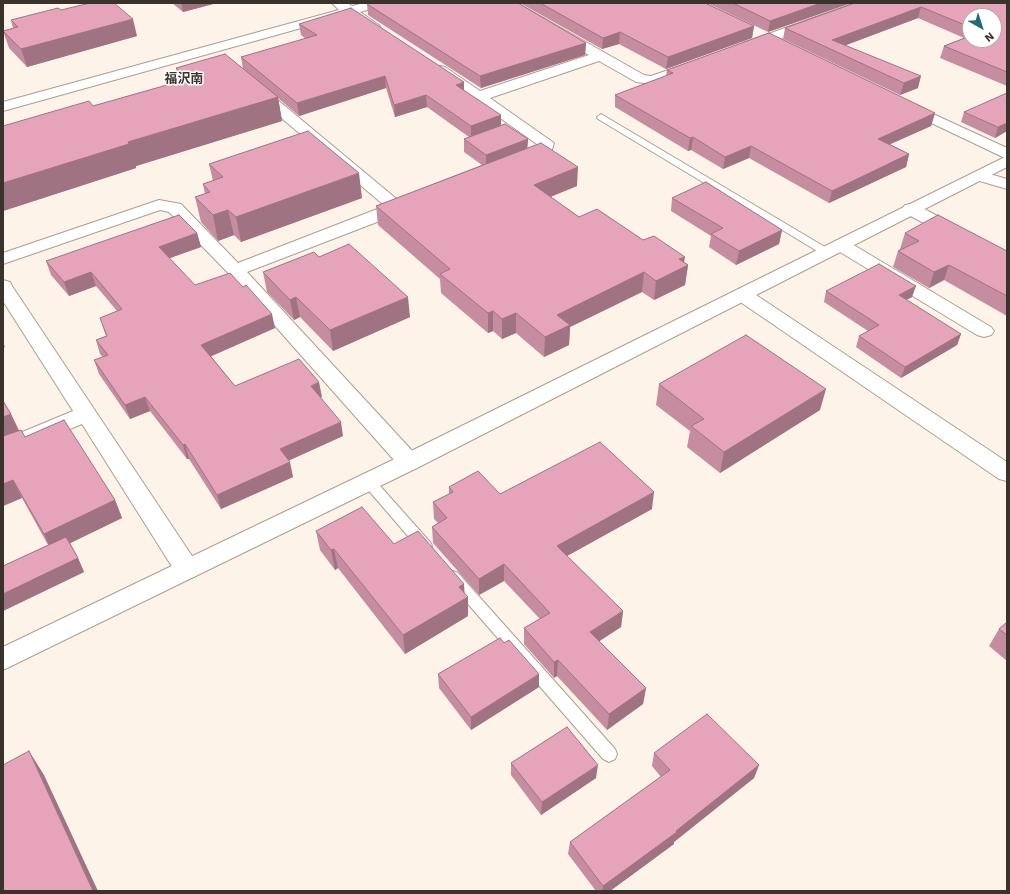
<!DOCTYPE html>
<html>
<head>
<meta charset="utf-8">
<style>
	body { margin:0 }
	#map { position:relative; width:1010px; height:894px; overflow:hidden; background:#fef3e9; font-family:"Work Sans",sans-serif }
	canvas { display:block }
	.frame { position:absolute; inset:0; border:4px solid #3a332c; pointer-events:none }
	.north { position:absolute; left:962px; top:8px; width:40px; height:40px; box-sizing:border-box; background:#fff; border:1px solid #b0adab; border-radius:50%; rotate:141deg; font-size:11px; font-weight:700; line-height:16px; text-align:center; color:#3a332c }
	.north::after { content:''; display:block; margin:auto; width:14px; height:18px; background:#226d6e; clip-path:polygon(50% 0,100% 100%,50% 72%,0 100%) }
</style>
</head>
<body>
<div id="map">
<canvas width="1010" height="894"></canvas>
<div class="frame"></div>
<div class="north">N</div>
</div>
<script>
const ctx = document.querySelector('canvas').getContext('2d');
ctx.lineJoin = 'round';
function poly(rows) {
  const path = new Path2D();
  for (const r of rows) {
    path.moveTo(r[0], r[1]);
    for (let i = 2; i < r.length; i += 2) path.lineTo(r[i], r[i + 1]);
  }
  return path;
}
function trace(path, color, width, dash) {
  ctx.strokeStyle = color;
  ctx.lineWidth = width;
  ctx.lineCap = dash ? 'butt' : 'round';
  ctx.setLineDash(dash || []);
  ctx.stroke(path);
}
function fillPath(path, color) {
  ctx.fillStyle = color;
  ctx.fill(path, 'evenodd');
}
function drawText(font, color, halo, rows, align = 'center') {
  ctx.font = font + ' "Work Sans","Noto Sans JP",sans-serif';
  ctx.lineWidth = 3;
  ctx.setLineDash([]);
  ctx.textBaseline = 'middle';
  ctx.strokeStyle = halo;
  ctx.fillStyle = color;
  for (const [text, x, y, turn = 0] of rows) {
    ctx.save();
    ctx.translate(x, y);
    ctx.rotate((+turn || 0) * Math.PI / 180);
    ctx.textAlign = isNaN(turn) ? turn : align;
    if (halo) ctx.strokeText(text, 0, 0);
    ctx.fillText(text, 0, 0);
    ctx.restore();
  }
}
const service = poly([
	[601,114,830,250,831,252,830,254,822,254,598,119,597,117,601,114],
	[368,476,373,478,430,542,432,546,430,550,425,552,420,550,363,484,361,481,363,478,368,476],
	[453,571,458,573,615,749,617,754,615,759,609,762,603,759,448,581,446,577,448,573,453,571]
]);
const minor = poly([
	[332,3,347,3,352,6,364,3,384,3,382,6,360,12,380,26,378,29,373,30,368,29,348,15,3,111,3,102,339,10,332,3],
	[502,3,517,3,644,75,651,76,695,61,700,62,702,65,700,68,652,84,636,82,599,61,490,98,554,143,550,156,522,166,516,164,514,161,516,158,537,150,538,145,433,70,435,67,440,66,445,67,480,91,589,55,502,3],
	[855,3,873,3,871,6,753,49,743,49,741,46,743,43,855,3],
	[257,86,262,87,399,201,410,201,412,205,410,209,403,212,247,272,417,456,420,462,417,468,409,470,401,468,229,274,169,212,160,210,3,264,3,253,159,200,181,204,238,263,385,206,252,93,250,90,252,87,257,86],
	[907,102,1007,148,1007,159,902,109,900,106,902,103,907,102],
	[979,171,1007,179,1007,189,973,179,971,176,973,173,979,171],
	[911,204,917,205,1007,254,1007,266,1001,265,905,213,902,209,905,205,911,204],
	[841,240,847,241,991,327,994,331,991,335,984,337,977,335,835,249,832,245,835,241,841,240],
	[3,280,10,282,12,286,196,562,199,569,196,576,187,579,178,576,82,424,3,457,3,440,73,411,3,301,3,280],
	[743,289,750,291,1007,462,1007,481,999,479,736,299,734,295,736,291,743,289]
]);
const tertiary = poly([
	[1007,156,1007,167,417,468,3,670,3,647,401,456,1007,156]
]);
const wall = poly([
	[172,3,217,3,183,12],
	[520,3,705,3,754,26,752,38,666,69,619,44,602,49],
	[707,3,851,3,768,32],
	[855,3,1007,3,1007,86,940,58,944,46,964,38,918,18,846,45,918,88,900,95,783,39,785,28],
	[970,16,994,40,970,40],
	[367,4,586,43,585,55,481,88,368,15],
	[61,10,137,36,27,67,9,48,3,31,13,28,11,20],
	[299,24,464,91,501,125,528,139,527,148,577,186,550,197,579,217,643,240,684,262,688,265,685,285,654,300,642,292,570,327,569,345,544,357,516,333,502,339,493,331,488,333,441,293,440,279,378,225,376,206,482,165,464,152,464,139,469,137,427,107,395,117,386,88,299,116,278,98,282,121,136,166,136,168,3,211,3,126,93,106,179,82,176,68,243,69,241,57,306,39,301,35],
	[667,70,935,113,931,126,890,144,909,154,906,167,829,203,749,158,723,169,691,150,688,151,615,107,615,95,666,76],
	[964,112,1007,131,995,138,961,122],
	[209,164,362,198,241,242,234,235,218,241,201,222,195,197,205,194,203,184,213,181],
	[672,198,782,230,779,244,736,265,709,247,711,236,671,211],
	[197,233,201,247,169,258,195,285,275,328,211,356,235,386,322,397,320,397,343,436,288,461,293,477,221,509,189,459,187,459,150,411,130,419,99,374,94,360,103,357,100,354,96,340,106,336,100,318,117,311,96,286,69,296,51,275,46,261],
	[905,233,1007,251,1007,316,944,280,929,288,893,267,898,251,901,249,900,249],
	[319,257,410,317,333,351,300,317,294,320,267,292,263,272],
	[826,291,912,297,906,300,961,334,957,345,901,378,856,347,859,336,868,331,824,302],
	[659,384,820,410,720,473,687,447,690,431,656,405],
	[3,401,11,414,19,430,25,437,115,500,122,518,70,543,78,558,84,572,3,611,3,566,48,545,22,498,3,506],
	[449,487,500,494,652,509,567,556,623,611,621,627,599,641,646,688,643,704,607,730,557,676,554,678,524,644,524,628,540,619,504,581,479,595,433,543,432,527,438,523,434,519,433,502,449,494],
	[316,531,394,544,464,584,464,594,468,597,468,616,405,654,338,568,335,570,320,550],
	[1007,622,1007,661,989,646,999,629],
	[438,674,539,687,471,730,439,688],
	[654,753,759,765,754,778,674,842,674,844,610,891,596,891,568,854,570,842,661,777,652,766],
	[511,763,596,778,541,815,511,775]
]);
const shadedWall = poly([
	[181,3,217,3,183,12],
	[821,3,851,3,768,32,770,21],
	[921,7,918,18,833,50,832,40],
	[133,19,137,36,27,67,21,49],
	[754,26,752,38,666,69,668,57],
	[620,32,619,44,602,49,603,38],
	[586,43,585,55,481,88,480,76],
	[385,76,386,88,299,116,297,103],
	[921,76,918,88,900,95,904,83],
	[464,82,464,94,456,85],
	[426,95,427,107,395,117,394,105],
	[278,97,282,121,136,166,136,168,3,211,3,183,128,142],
	[935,113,931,126,875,151,878,139],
	[501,115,501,127,471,138,471,126],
	[1007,123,1007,131,995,138,998,127],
	[693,137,691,150,688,151,690,138],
	[528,139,527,152,486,168,486,155],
	[751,146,749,158,723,169,725,157],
	[909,154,906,167,829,203,832,191],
	[578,167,577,186,533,204,534,185],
	[359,173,362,198,241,242,236,217],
	[228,210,234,235,218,241,213,215],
	[782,230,779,244,736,265,739,251],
	[197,233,201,247,162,261,159,247],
	[685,257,683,268,688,265,685,285,654,300,656,281,679,259],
	[949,265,944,280,929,288,934,272],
	[91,272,96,286,69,296,64,282],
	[644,272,642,292,570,327,569,345,544,357,545,337,557,315],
	[916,286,912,297,895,306,899,295],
	[296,297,300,317,294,320,290,300],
	[408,297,410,317,333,351,330,330],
	[493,311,493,331,488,333,488,313],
	[516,313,516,333,502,339,502,319],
	[272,314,275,328,205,359,201,345],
	[961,334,957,345,901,378,905,367],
	[3,342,5,347,3,348],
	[319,382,322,397,313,400,311,386],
	[826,389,820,410,720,473,724,452],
	[145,397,150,411,130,419,125,405],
	[11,414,19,432,3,439,3,417],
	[341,422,343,436,283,463,280,449],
	[185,444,189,459,187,459,183,445],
	[290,462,293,477,221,509,217,495],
	[13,480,22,498,3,506,3,484],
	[654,492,652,509,556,562,557,546],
	[115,500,122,518,52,552,44,534],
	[334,549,338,568,335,570,331,550],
	[78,558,84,572,3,611,3,594],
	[504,564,504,581,479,595,479,579],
	[464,584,465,599,468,597,468,616,405,654,403,635,459,587],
	[623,611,621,627,589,648,590,632],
	[558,660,557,676,554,678,554,662],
	[539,674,539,687,471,730,471,717],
	[646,688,643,704,607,730,609,714],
	[29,751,44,775,98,891,93,891],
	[598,765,596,778,541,815,542,802],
	[759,765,754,778,674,842,674,844,610,891,602,891,603,886,676,831]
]);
const building = poly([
	[90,3,114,3,133,19,21,49,3,31,18,27,11,20,58,8,61,10,90,3],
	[369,3,518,3,586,43,480,76,367,4,369,3],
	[540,3,705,3,754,26,668,57,620,32,603,38,540,3],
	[733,3,821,3,770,21,733,3],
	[855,3,1007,3,1007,72,944,46,970,36,970,40,994,40,994,16,970,16,970,27,921,7,832,40,921,76,904,83,785,28,855,3],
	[351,8,464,82,456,85,501,115,471,126,426,95,394,105,385,76,297,103,241,57,317,35,299,24,351,8],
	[769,33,935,113,878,139,909,154,832,191,751,146,725,157,693,137,690,138,615,95,673,73,667,70,769,33],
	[225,54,278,97,128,142,129,144,3,183,3,126,89,101,93,106,188,79,176,68,225,54],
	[1007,93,1007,123,998,127,964,112,1007,93],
	[505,124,528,139,486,155,464,139,505,124],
	[308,131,359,173,236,217,228,210,213,215,195,197,210,192,203,184,223,177,209,164,308,131],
	[541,143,578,167,534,185,579,217,597,209,643,240,654,236,685,257,679,259,688,265,656,281,644,272,557,315,570,325,545,337,516,313,502,319,493,311,488,313,440,274,450,269,376,206,541,143],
	[706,182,782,230,739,251,711,234,723,228,672,198,706,182],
	[179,215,197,233,159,247,195,285,230,273,243,287,246,285,272,314,201,345,235,386,299,359,319,382,311,386,341,422,280,449,290,462,217,495,185,444,183,445,145,397,125,405,94,360,108,355,96,340,107,336,100,318,122,309,91,272,64,282,46,261,179,215],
	[938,215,1007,251,1007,296,949,265,934,272,898,251,919,241,905,233,938,215],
	[349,244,408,297,330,330,296,297,290,300,263,272,314,252,319,257,349,244],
	[879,264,916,286,899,295,961,334,905,367,859,336,879,325,826,291,879,264],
	[746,335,826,389,724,452,691,426,704,419,659,384,746,335],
	[3,401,11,414,3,417,3,401],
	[64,420,115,500,44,534,13,480,3,484,3,436,21,430,25,437,64,420],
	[600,442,654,492,557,546,623,611,590,632,646,688,609,714,558,660,554,662,524,628,550,613,504,564,479,579,432,527,447,518,433,502,453,492,449,487,478,471,500,494,600,442],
	[362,507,394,544,418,531,464,584,459,587,468,597,403,635,334,549,331,550,316,531,362,507],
	[66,537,78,558,3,594,3,566,66,537],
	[1007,622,1007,635,999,629,1007,622],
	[500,638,504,643,509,640,539,674,471,717,438,674,500,638],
	[707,714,759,765,676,831,677,832,603,886,570,842,670,770,654,753,707,714],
	[567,727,598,765,542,802,511,763,567,727],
	[29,751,93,891,3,891,3,765,29,751]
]);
const farQuarternames = [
	["福沢南",184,79]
];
trace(service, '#ae9e8d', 2);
trace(minor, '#ae9e8d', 2);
trace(tertiary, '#ae9e8d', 2);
fillPath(service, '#fff');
fillPath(minor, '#fff');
fillPath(tertiary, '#fff');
fillPath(wall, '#c58d9f');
fillPath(shadedWall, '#a07382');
fillPath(building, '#e5a4b9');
trace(building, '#a07382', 1);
drawText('bold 13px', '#3a332c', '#fff', farQuarternames);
</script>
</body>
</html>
